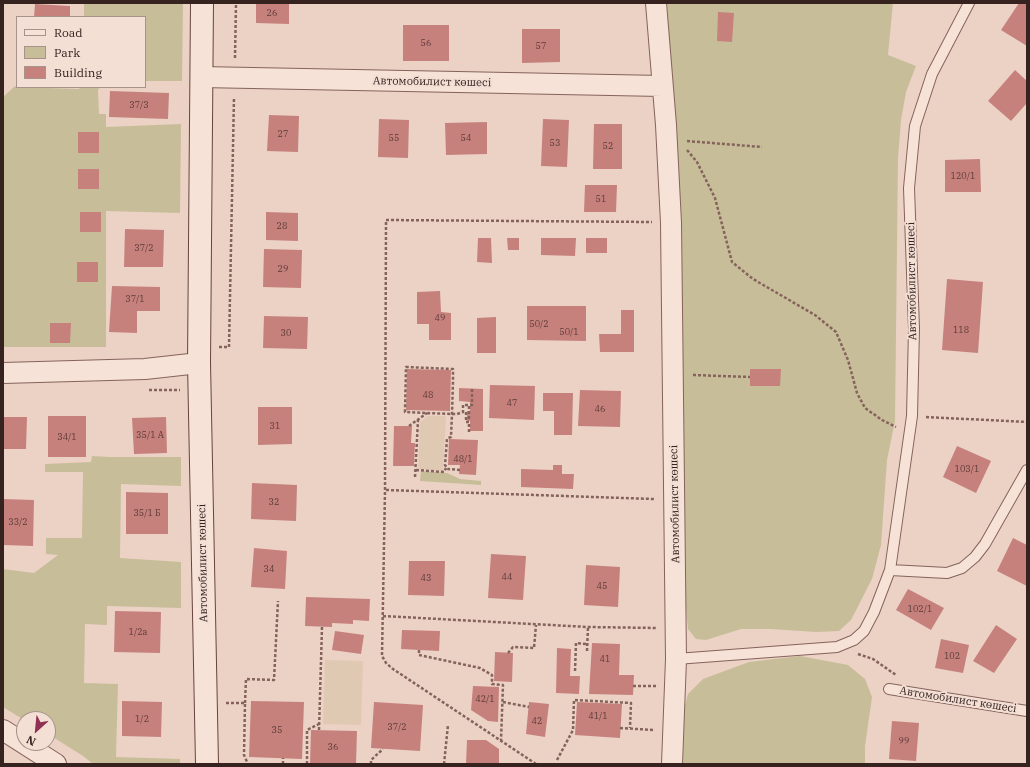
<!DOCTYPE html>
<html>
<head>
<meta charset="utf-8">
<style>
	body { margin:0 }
	#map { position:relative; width:1030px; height:767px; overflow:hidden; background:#ebd2c5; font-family:"IBM Plex Serif",serif }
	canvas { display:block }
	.frame { position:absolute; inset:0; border:4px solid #36221f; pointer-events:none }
	.legend { position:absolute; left:16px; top:16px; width:130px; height:72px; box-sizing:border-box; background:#f3dfd4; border:1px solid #a7938c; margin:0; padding:5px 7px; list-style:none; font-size:12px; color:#36221f }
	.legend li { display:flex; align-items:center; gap:8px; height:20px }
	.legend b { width:20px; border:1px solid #a7938c }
	.north { position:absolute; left:16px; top:711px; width:40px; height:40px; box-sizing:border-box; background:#f3dfd4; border:1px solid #a7938c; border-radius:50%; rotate:207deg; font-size:11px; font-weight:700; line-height:16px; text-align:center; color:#36221f }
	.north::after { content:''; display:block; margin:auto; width:14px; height:18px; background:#903053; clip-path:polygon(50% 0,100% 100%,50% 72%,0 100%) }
</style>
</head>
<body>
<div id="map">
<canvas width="1030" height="767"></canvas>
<div class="frame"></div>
<ul class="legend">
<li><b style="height:5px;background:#f6e2d7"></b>Road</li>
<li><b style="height:11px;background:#c8bd99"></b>Park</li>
<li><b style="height:11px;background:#c7817d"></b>Building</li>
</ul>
<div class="north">N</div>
</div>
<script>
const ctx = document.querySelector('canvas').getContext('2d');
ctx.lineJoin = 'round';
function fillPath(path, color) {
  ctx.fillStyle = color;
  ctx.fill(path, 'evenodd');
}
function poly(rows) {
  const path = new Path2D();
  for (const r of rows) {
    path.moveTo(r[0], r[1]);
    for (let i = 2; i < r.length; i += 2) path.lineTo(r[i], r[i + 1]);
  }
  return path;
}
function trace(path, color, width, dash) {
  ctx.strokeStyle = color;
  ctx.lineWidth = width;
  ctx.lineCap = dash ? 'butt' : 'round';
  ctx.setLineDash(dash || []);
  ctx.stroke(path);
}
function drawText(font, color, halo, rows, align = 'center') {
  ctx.font = font + ' "IBM Plex Serif",serif';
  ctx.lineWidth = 4;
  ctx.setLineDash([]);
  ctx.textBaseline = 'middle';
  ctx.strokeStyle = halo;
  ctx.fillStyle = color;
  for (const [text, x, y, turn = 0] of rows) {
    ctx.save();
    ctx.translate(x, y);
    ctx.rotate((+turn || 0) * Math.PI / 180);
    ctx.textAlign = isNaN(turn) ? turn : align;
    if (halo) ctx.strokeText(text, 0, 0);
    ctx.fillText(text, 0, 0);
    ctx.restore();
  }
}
const farmland = poly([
	[428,416,446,416,443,471,418,469,420,422],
	[325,660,363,661,361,725,323,724]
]);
const green = poly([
	[84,3,183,3,182,81,145,81,145,17,84,17],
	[667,3,893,3,888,55,916,66,906,92,901,120,898,158,895,421,887,460,881,545,872,579,851,620,839,631,816,632,771,629,741,629,706,640,696,639,688,629,686,608,683,365,677,154],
	[15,86,17,87,79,89,80,87,100,87,98,90,99,114,106,114,106,127,181,124,180,213,106,211,106,347,3,347,3,97],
	[92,456,109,457,181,457,181,486,121,484,120,558,181,562,181,608,107,606,107,625,85,624,84,683,118,684,116,757,180,759,180,764,93,764,83,756,48,734,48,719,24,720,3,707,3,569,34,573,58,555,46,554,46,538,82,538,83,472,45,472,45,464,91,462],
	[421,471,447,473,460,479,481,481,481,485,420,481],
	[800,656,848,665,865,679,872,697,865,746,865,764,683,764,684,709,688,694,703,679,749,662]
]);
const building = poly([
	[256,3,289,3,289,24,256,23],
	[1019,3,1027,3,1027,46,1001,30],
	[35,4,70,6,70,17,34,17],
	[718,12,734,13,732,42,717,41],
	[403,25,449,25,449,61,403,61],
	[522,29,560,29,560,62,522,63],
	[1015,70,1027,81,1027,103,1011,121,988,101],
	[110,91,169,93,168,119,109,117],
	[269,115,299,116,298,152,267,151],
	[379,119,409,120,408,158,378,157],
	[543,119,569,120,567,167,541,166],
	[487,122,487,154,446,155,445,123],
	[594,124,622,124,622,169,593,169],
	[78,132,99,132,99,153,78,153],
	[980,159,981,192,945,192,945,160],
	[78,169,99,169,99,189,78,189],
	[585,185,617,185,616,212,584,212],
	[80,212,101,212,101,232,80,232],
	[266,212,298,213,298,241,266,240],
	[125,229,164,230,163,267,124,267],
	[478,238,491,238,492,263,477,262],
	[507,238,519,238,519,250,508,250],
	[541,238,576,238,575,256,541,255],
	[586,238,607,238,607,253,586,253],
	[264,249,302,250,301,288,263,287],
	[77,262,98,262,98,282,77,282],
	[947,279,983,282,978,353,942,350],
	[112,286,160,287,160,311,137,311,137,333,109,332],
	[440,291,441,312,451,313,451,340,429,340,429,324,417,324,417,292],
	[527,306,586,306,586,341,527,340],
	[621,310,634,310,634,352,600,352,599,334,621,334],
	[264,316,308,317,307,349,263,348],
	[496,317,496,353,477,353,477,318],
	[50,323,71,323,70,343,50,343],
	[407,369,451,370,450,411,406,410],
	[750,369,781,369,780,386,750,386],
	[490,385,535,386,534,420,489,418],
	[459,388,483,389,483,431,470,431,470,421,467,421,467,411,470,412,470,402,459,401],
	[580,390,621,391,620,427,578,426],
	[543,393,573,393,572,435,554,435,554,411,543,411],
	[258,407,292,407,292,444,258,445],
	[48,416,86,416,86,457,48,457],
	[3,417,27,417,26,449,3,449],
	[166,417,167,453,134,454,132,418],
	[394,426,412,426,411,443,415,443,414,466,393,466],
	[449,439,478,440,476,475,459,474,460,465,448,465],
	[957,446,991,461,976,493,943,477],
	[553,465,562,465,562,474,574,474,573,489,521,487,521,469,553,470],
	[252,483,297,485,296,521,251,519],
	[126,492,168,493,168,534,126,534],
	[3,499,34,500,33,546,3,545],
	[1013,538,1027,545,1027,586,997,571],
	[254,548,287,551,285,589,251,587],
	[491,554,526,556,523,600,488,598],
	[409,561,445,561,444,596,408,595],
	[586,565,620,567,618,607,584,605],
	[908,589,944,608,931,630,896,610],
	[306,597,370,599,369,621,353,620,353,624,332,623,332,627,305,626],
	[115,611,161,612,160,653,114,652],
	[996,625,1017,639,994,673,973,661],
	[402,630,440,631,439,651,401,649],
	[335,631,364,635,361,654,332,650],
	[941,639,969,645,963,673,935,668],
	[592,643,620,644,619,675,634,675,633,695,589,694],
	[557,648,571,649,570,676,580,676,579,694,556,693],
	[495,652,513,653,512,682,494,681],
	[473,686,499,687,498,722,488,721,471,710],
	[122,701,162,702,161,737,122,736],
	[251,701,304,702,302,759,249,757],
	[374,702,423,705,420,751,371,748],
	[529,702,549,704,545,737,526,734],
	[577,702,622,704,620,738,575,735],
	[892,721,919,723,916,761,889,759],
	[311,730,357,731,356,764,310,764],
	[467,740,486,740,499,749,499,764,466,764]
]);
const path = poly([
	[235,58,236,3],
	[687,141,762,147],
	[687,150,697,162,715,198,732,262,753,279,815,315,836,332,848,360,857,393,865,408,882,420,896,427],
	[219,347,229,347,234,97],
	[693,375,750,377],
	[149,390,180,390],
	[926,417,1027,422],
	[469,419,469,405],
	[409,426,427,413],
	[469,432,469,422,466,422,466,412,463,412,463,405,472,405,472,389],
	[416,470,444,472,446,468],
	[460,470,448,469,445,465,447,439,448,438,451,437,452,414,453,381,453,369,406,367,405,412,427,413,452,414,457,414,463,412],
	[415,477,418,420],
	[386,490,654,499],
	[383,616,588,627,657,628],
	[419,650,419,655,480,668,492,675,492,684,503,685,501,740],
	[587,651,588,627],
	[508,653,513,647,534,648,536,625],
	[858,654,873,659,896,675],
	[575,671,576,643,587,644],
	[633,686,657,686],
	[503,702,529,707],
	[226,703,245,703,244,755,248,764],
	[245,703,246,679,274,680,278,601],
	[620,728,654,730],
	[319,730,322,627],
	[557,760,573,730,574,700,631,703,630,728],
	[283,764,283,758],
	[307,764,307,730,319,724],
	[371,764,371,760,383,749],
	[444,764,448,725],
	[536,764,393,669,386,663,382,656,385,490,386,220,652,222]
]);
const lane = poly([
	[890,570,947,573,962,568,975,557,985,544,1027,470],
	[676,659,837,647,854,640,864,631,874,612,890,570,912,416,914,329,909,188,915,126,932,74,969,3],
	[889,689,1027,711]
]);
const street = poly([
	[656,3,666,125,671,223,676,659,672,764],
	[201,77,662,86],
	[3,373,145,369,199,363],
	[3,730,56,764]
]);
const secondary = poly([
	[202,3,199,363,207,764]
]);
const numberNames = [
	["26",272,13],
	["56",426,43],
	["57",541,46],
	["37/3",139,105],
	["27",283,134],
	["55",394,138],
	["54",466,138],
	["53",555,143],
	["52",608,146],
	["120/1",963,176],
	["51",601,199],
	["28",282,226],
	["37/2",144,248],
	["29",283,269],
	["37/1",135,299],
	["49",440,318],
	["50/2",539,324],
	["118",961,330],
	["50/1",569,332],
	["30",286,333],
	["48",428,395],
	["47",512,403],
	["46",600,409],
	["31",275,426],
	["35/1 А",150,435],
	["34/1",67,437],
	["48/1",463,459],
	["103/1",967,469],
	["32",274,502],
	["35/1 Б",147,513],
	["33/2",18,522],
	["34",269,569],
	["44",507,577],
	["43",426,578],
	["45",602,586],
	["102/1",920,609],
	["1/2а",138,632],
	["102",952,656],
	["41",605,659],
	["42/1",485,699],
	["41/1",598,716],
	["1/2",142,719],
	["42",537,721],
	["37/2",397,727],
	["35",277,730],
	["99",904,741],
	["36",333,747]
];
const streetNames = [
	["Автомобилист көшесі",432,82,1],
	["Автомобилист көшесі",912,281,-91],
	["Автомобилист көшесі",675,504,-91],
	["Автомобилист көшесі",203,563,-91],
	["Автомобилист көшесі",958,700,9]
];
fillPath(farmland, '#e0c9b3');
fillPath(green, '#c8bd99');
fillPath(building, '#c7817d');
trace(lane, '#85635c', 12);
trace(street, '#85635c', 22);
trace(secondary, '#66453f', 24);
trace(path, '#85635c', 2.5, [3, 2]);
trace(lane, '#f6e2d7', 10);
trace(street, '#f6e2d7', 20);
trace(secondary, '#f6e2d7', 22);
drawText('9px', '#5a3a36', null, numberNames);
drawText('11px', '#36221f', '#f3dfd4', streetNames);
</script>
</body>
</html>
